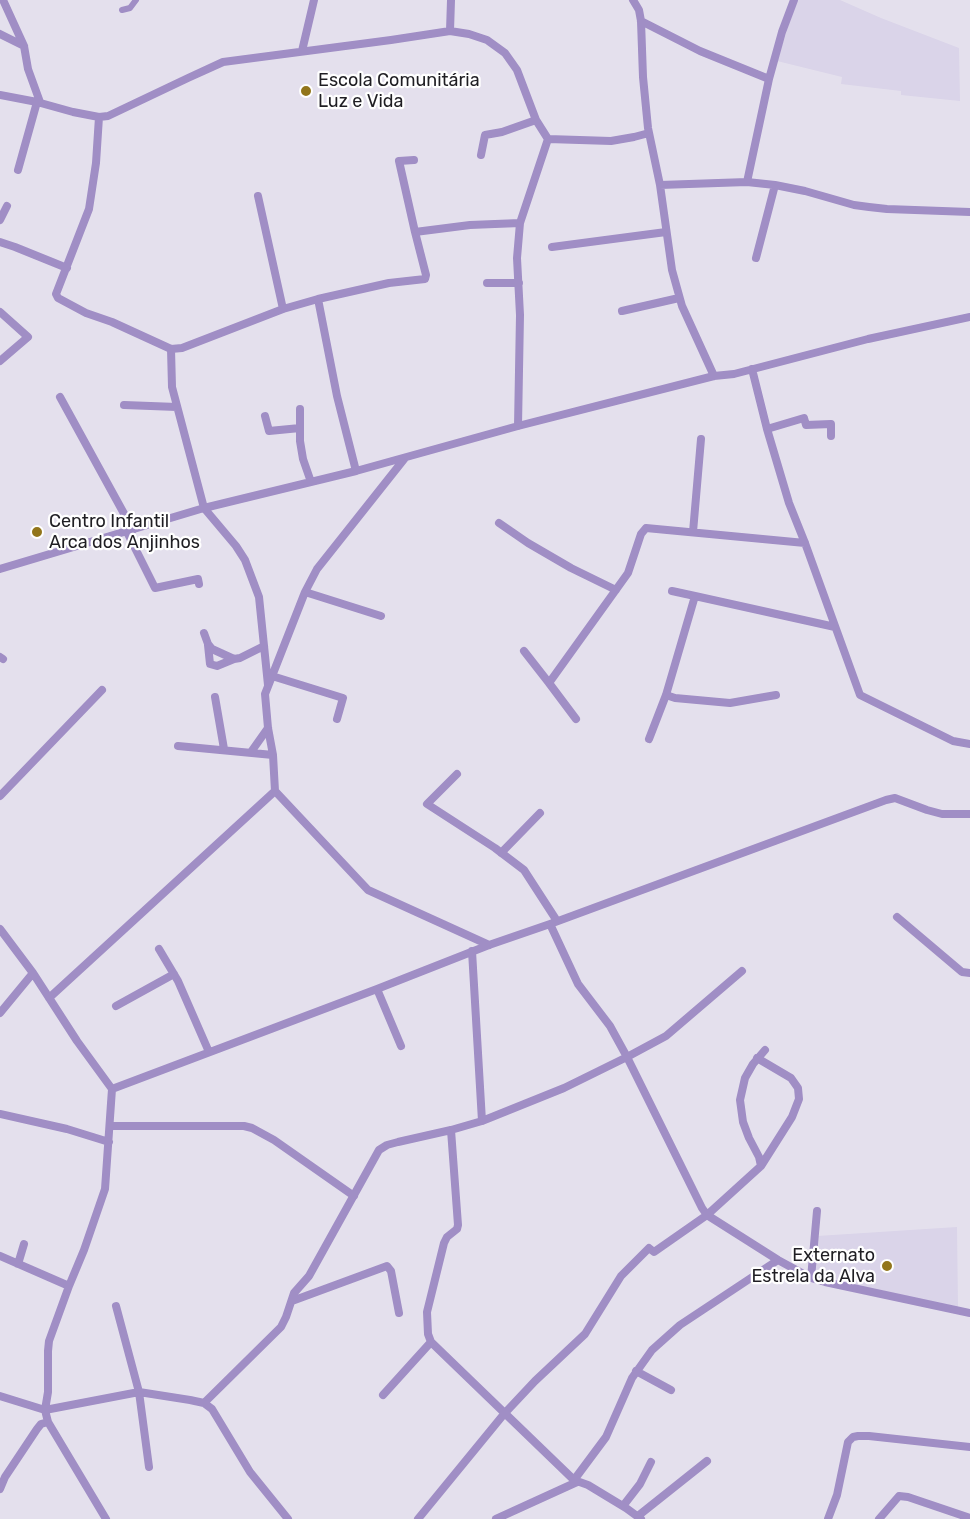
<!DOCTYPE html>
<html>
<head>
<meta charset="utf-8">
<style>
	body { margin:0 }
	canvas { display:block; background:#e4e0ed }
</style>
</head>
<body>
<canvas width="970" height="1519"></canvas>
<script>
const ctx = document.querySelector('canvas').getContext('2d');
ctx.lineJoin = 'round';
function fillPath(path, color) {
  ctx.fillStyle = color;
  ctx.fill(path, 'evenodd');
}
function poly(rows) {
  const path = new Path2D();
  for (const r of rows) {
    path.moveTo(r[0], r[1]);
    for (let i = 2; i < r.length; i += 2) path.lineTo(r[i], r[i + 1]);
  }
  return path;
}
function trace(path, color, width, dash) {
  ctx.strokeStyle = color;
  ctx.lineWidth = width;
  ctx.lineCap = dash ? 'butt' : 'round';
  ctx.setLineDash(dash || []);
  ctx.stroke(path);
}
function drawText(font, color, halo, rows, align = 'center') {
  ctx.font = font + ' Rubik,sans-serif';
  ctx.lineWidth = 4.5;
  ctx.setLineDash([]);
  ctx.textBaseline = 'middle';
  ctx.strokeStyle = halo;
  ctx.fillStyle = color;
  for (const [text, x, y, turn = 0] of rows) {
    ctx.save();
    ctx.translate(x, y);
    ctx.rotate((+turn || 0) * Math.PI / 180);
    ctx.textAlign = isNaN(turn) ? turn : align;
    if (halo) ctx.strokeText(text, 0, 0);
    ctx.fillText(text, 0, 0);
    ctx.restore();
  }
}
const built = poly([
	[797,0,840,0,881,18,959,48,960,101,901,95,901,91,841,84,842,77,777,61],
	[957,1227,958,1308,825,1281,815,1275,817,1236]
]);
const pedestrian = poly([
	[122,10,130,8,136,0]
]);
const minor = poly([
	[3,0,24,46,28,69,40,102],
	[633,0,639,10,641,21,643,77,648,128,660,185,672,270,682,306,714,376],
	[641,21,700,51,769,79],
	[450,31,451,0],
	[0,34,24,46],
	[302,51,314,0],
	[0,95,37,102,73,112,99,117,108,116,188,78,223,62,391,40,450,31,469,34,487,40,505,53,517,70,536,120,548,139,611,141,634,137,649,133],
	[99,117,96,163,89,209,56,294,58,298,86,313,112,322,171,349,182,348,283,309,318,299,389,283,425,279,426,275,415,232,399,161,414,160],
	[481,155,485,135,502,132,536,120],
	[18,170,37,102],
	[747,182,769,79,782,32,794,0],
	[660,185,747,182,775,185,805,191,854,205,869,207,887,209,970,212],
	[258,196,283,309],
	[0,220,7,206],
	[415,232,470,225,520,223],
	[0,242,15,247,67,268],
	[552,247,666,232],
	[756,258,775,185],
	[487,283,519,283],
	[318,299,337,396,356,471],
	[622,311,679,298],
	[0,312,28,337,0,361],
	[171,349,172,387,204,508,236,546,245,560,259,597,268,685],
	[752,369,767,429,789,503,805,543,860,695,953,741,970,744],
	[60,397,133,530],
	[124,405,177,407],
	[300,409,300,441,303,459,311,482],
	[265,416,269,431,300,428],
	[518,426,520,315,517,258,520,223,548,139],
	[767,429,804,418,806,425,831,424,831,436],
	[405,458,317,569,305,592,265,694,268,728,273,755,275,791,368,890,489,945],
	[499,523,528,543,571,568,616,590],
	[127,532,155,588,198,579,199,584],
	[693,532,701,439],
	[0,569,204,508,356,471,518,426,714,376,734,374,868,339,970,317],
	[672,591,695,596],
	[305,592,381,616],
	[204,633,208,644,212,649,234,659,240,658,264,646],
	[208,645,210,664,217,666,234,659],
	[524,651,549,683,628,573,641,534,646,528,805,543],
	[0,657,3,659],
	[272,676,343,698,337,719],
	[549,683,576,719],
	[666,695,675,698,730,703,776,695],
	[215,697,224,749],
	[649,739,666,695,695,596,835,627],
	[178,746,273,755],
	[251,752,268,728],
	[457,774,427,804,495,848,524,870,557,921],
	[0,796,102,690],
	[501,853,540,813],
	[897,917,962,972,970,973],
	[550,924,578,984,610,1026,627,1057,702,1208,707,1215,778,1260,811,1278,825,1282,970,1313],
	[0,929,33,973,77,1041,112,1089,105,1189,84,1250,69,1286,49,1341,48,1351,48,1392,45,1410,139,1392,190,1400,204,1403,212,1409,250,1472,288,1519],
	[159,949,178,981,209,1052],
	[472,951,482,1121],
	[377,989,401,1046],
	[49,998,275,791],
	[116,1006,174,974],
	[0,1013,33,973],
	[757,1058,791,1078,798,1088,799,1099,792,1117,761,1166],
	[112,1089,377,989,489,945,550,924,886,800,895,798,927,810,942,814,970,814],
	[0,1114,67,1129,109,1142],
	[110,1126,244,1126,252,1128,274,1140,354,1196],
	[451,1130,458,1225,457,1229,447,1237,444,1243,427,1312,428,1334,431,1342,574,1480,588,1485,626,1508,641,1519],
	[0,1256,69,1286],
	[18,1264,24,1244],
	[811,1278,817,1211],
	[292,1301,387,1266,391,1271,399,1313],
	[116,1306,139,1392,149,1467],
	[636,1371,671,1390],
	[383,1395,431,1342],
	[0,1396,45,1410,48,1422,106,1519],
	[204,1403,281,1327,286,1317,294,1293,309,1276,379,1150,387,1145,398,1142,451,1130,482,1121,564,1088,627,1057,666,1036,742,971],
	[574,1480,606,1437,632,1378,652,1350,680,1325,778,1260],
	[0,1489,5,1477,37,1429,41,1424,48,1422],
	[623,1506,640,1484,651,1462],
	[638,1516,707,1461],
	[418,1519,504,1414,535,1381,585,1334,621,1276,649,1248,654,1252,707,1215,761,1166,759,1157,749,1138,743,1122,740,1100,745,1078,753,1064,765,1050],
	[496,1519,577,1482],
	[828,1519,837,1495,848,1442,853,1437,858,1436,869,1436,970,1447],
	[879,1519,899,1496,908,1497,970,1518]
]);
const markers = [
	[306,91,6,"#92751b"],
	[37,532,6,"#92751b"],
	[887,1266,6,"#92751b"]
];
const poiNames = [
	["Escola Comunitária",318,81],
	["Luz e Vida",318,102],
	["Centro Infantil",49,522],
	["Arca dos Anjinhos",49,543],
	["Externato",875,1256,"right"],
	["Estrela da Alva",875,1277,"right"]
];
fillPath(built, '#dad4e9');
trace(pedestrian, '#a08ec5', 6);
trace(minor, '#a08ec5', 8);
for (const [x, y, r, color] of markers) {
  const dot = new Path2D();
  dot.arc(x, y, r, 0, 2 * Math.PI);
  ctx.fillStyle = color;
  ctx.fill(dot);
  trace(dot, '#fff', 2);
}
drawText('18px', '#1f1e23', '#fff', poiNames, 'left');
</script>
</body>
</html>
